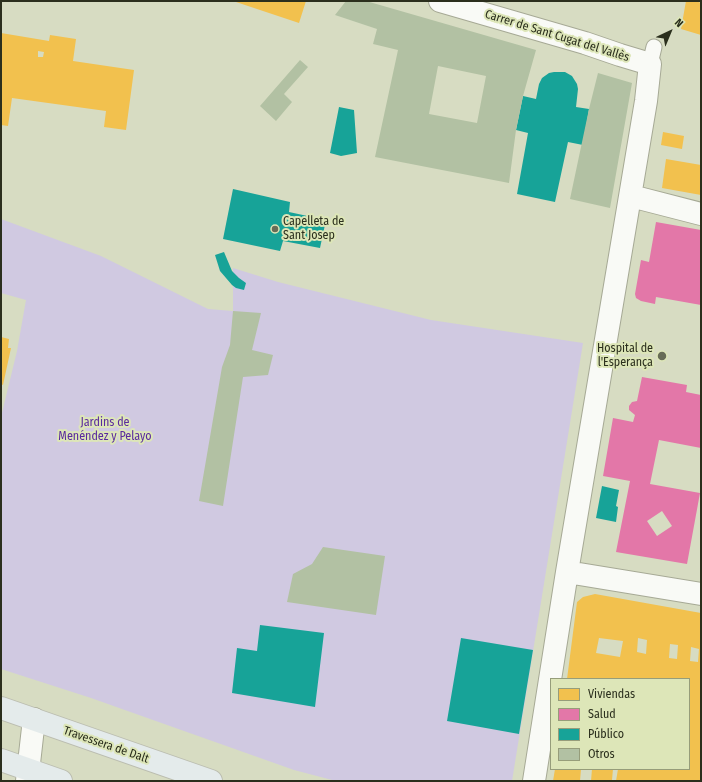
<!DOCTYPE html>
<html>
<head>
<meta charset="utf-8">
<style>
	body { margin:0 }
	#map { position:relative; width:702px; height:782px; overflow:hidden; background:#d7dcc2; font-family:"Fira Sans Condensed",sans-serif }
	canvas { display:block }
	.frame { position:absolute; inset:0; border:2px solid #2b2f1d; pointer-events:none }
	.legend { position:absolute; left:550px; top:678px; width:140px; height:92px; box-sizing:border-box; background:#dde6b8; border:1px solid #969d7a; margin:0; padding:5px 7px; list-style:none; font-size:12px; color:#2b2f1d }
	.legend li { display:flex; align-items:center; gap:8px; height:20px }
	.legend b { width:20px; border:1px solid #969d7a }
	.north { position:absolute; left:650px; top:12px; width:40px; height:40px; -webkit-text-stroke:3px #dde6b8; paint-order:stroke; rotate:44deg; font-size:11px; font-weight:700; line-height:16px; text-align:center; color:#2b2f1d }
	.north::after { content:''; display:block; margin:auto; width:14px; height:18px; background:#2b2f1d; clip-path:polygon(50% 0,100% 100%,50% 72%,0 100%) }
</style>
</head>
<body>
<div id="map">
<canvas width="702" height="782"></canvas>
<div class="frame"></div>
<ul class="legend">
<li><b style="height:11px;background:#f2c14e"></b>Viviendas</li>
<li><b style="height:11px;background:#e377a8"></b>Salud</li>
<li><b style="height:11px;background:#17a398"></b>Público</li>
<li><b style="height:11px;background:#b2c1a3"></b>Otros</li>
</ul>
<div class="north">N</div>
</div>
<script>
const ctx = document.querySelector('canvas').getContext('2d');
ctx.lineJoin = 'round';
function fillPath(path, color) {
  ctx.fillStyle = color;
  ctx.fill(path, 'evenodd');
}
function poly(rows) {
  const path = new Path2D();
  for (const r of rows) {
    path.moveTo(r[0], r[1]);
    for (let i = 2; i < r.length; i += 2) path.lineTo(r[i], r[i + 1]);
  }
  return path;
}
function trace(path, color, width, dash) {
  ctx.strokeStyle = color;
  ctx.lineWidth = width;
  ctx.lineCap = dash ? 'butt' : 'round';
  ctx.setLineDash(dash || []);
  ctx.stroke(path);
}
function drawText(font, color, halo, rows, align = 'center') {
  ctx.font = font + ' "Fira Sans Condensed",sans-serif';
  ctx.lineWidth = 4;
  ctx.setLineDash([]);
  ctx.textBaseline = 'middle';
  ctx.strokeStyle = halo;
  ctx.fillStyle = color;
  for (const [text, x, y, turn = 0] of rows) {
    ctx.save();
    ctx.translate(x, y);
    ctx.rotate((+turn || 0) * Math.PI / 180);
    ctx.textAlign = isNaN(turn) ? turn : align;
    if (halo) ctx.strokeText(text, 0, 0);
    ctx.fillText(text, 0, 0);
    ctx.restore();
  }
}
const green = poly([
	[1,219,101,256,208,309,233,311,233,268,278,282,431,320,583,343,512,781,336,781,294,770,91,698,1,669,1,417,17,351,26,300,1,293]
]);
const homes = poly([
	[233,1,306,1,299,23],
	[686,1,696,1,701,3,701,35,681,29],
	[1,33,49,41,50,35,76,39,73,61,134,70,126,130,104,127,106,111,12,98,8,126,1,125],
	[38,51,44,52,43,57,38,57],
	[663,132,684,136,682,149,661,145],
	[666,159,701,165,701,195,662,188],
	[1,337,9,339,8,348,11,348,3,385,1,384],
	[595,594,701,613,701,781,616,781,618,769,689,769,689,679,567,679,577,602,583,597],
	[599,638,623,641,620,657,596,653],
	[638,638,647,640,646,654,637,652],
	[670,644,678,645,677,659,669,658],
	[691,647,699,649,698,662,690,661],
	[555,769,581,769,580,781,553,781],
	[592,769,613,769,612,780,616,781,591,781]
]);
const health = poly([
	[656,222,701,230,701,305,656,297,655,304,641,301,636,298,635,294,641,260,649,262],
	[642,377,687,385,686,392,701,395,701,448,659,440,650,484,700,493,687,564,616,552,630,481,603,476,613,418,633,422,635,415,629,410,629,406,632,402,637,401],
	[662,511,672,526,657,536,647,521]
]);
const public = poly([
	[554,72,565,72,572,76,577,84,578,89,576,107,589,109,583,145,568,142,555,202,517,194,528,133,516,130,523,96,536,99,539,84,542,78,549,73],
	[339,107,354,110,357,153,341,156,330,153],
	[233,189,290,202,289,212,326,220,320,248,283,241,280,251,223,239],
	[224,252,232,271,239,278,246,283,244,290,236,288,232,285,220,271,215,255],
	[602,486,619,490,616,506,618,507,616,522,596,518],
	[260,625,324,633,315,707,232,693,237,648,257,651],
	[461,638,533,650,519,734,447,721]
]);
const building = poly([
	[346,1,366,1,536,50,523,96,516,130,509,183,375,157,398,50,373,44,377,29,335,15],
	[438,66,486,76,477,123,429,114],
	[300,60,308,67,284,94,292,102,276,121,260,106],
	[598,73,632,83,610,208,570,199,589,109],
	[233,311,261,313,252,350,273,355,268,375,243,377,223,506,199,501,222,367,230,345],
	[323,547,385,556,376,615,287,602,293,574,312,564]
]);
const lane = poly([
	[650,64,654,47]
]);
const street = poly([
	[440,1,585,43,620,55,650,64,646,101,567,572,534,781],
	[631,196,701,214],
	[567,572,701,594],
	[27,781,34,719]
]);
const primary = poly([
	[1,708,211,781],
	[1,760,61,781]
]);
const markers = [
	[275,229,4,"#676c57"],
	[662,356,5,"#676c57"]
];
const streetNames = [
	["Carrer de Sant Cugat del Vallès",557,36,17],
	["Travessera de Dalt",106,745,19]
];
const poiNames = [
	["Capelleta de",283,222],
	["Sant Josep",283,236],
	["Hospital de",653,349,"right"],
	["l'Esperança",653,363,"right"]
];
const parkNames = [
	["Jardins de",105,423],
	["Menéndez y Pelayo",105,437]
];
fillPath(green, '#d0c9e1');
fillPath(homes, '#f2c14e');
fillPath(health, '#e377a8');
fillPath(public, '#17a398');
fillPath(building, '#b2c1a3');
trace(lane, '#a6a995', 17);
trace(street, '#a6a995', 24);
trace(primary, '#bbbdb0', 24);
trace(lane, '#f9faf6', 15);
trace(street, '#f9faf6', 22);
trace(primary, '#e4ebeb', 22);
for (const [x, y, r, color] of markers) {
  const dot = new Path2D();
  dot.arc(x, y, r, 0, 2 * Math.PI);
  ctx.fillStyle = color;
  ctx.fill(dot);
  trace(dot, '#dde6b8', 1.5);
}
drawText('12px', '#2b2f1d', '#dde6b8', streetNames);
drawText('12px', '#2b2f1d', '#dde6b8', poiNames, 'left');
drawText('12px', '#5a2a9e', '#dde6b8', parkNames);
</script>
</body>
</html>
